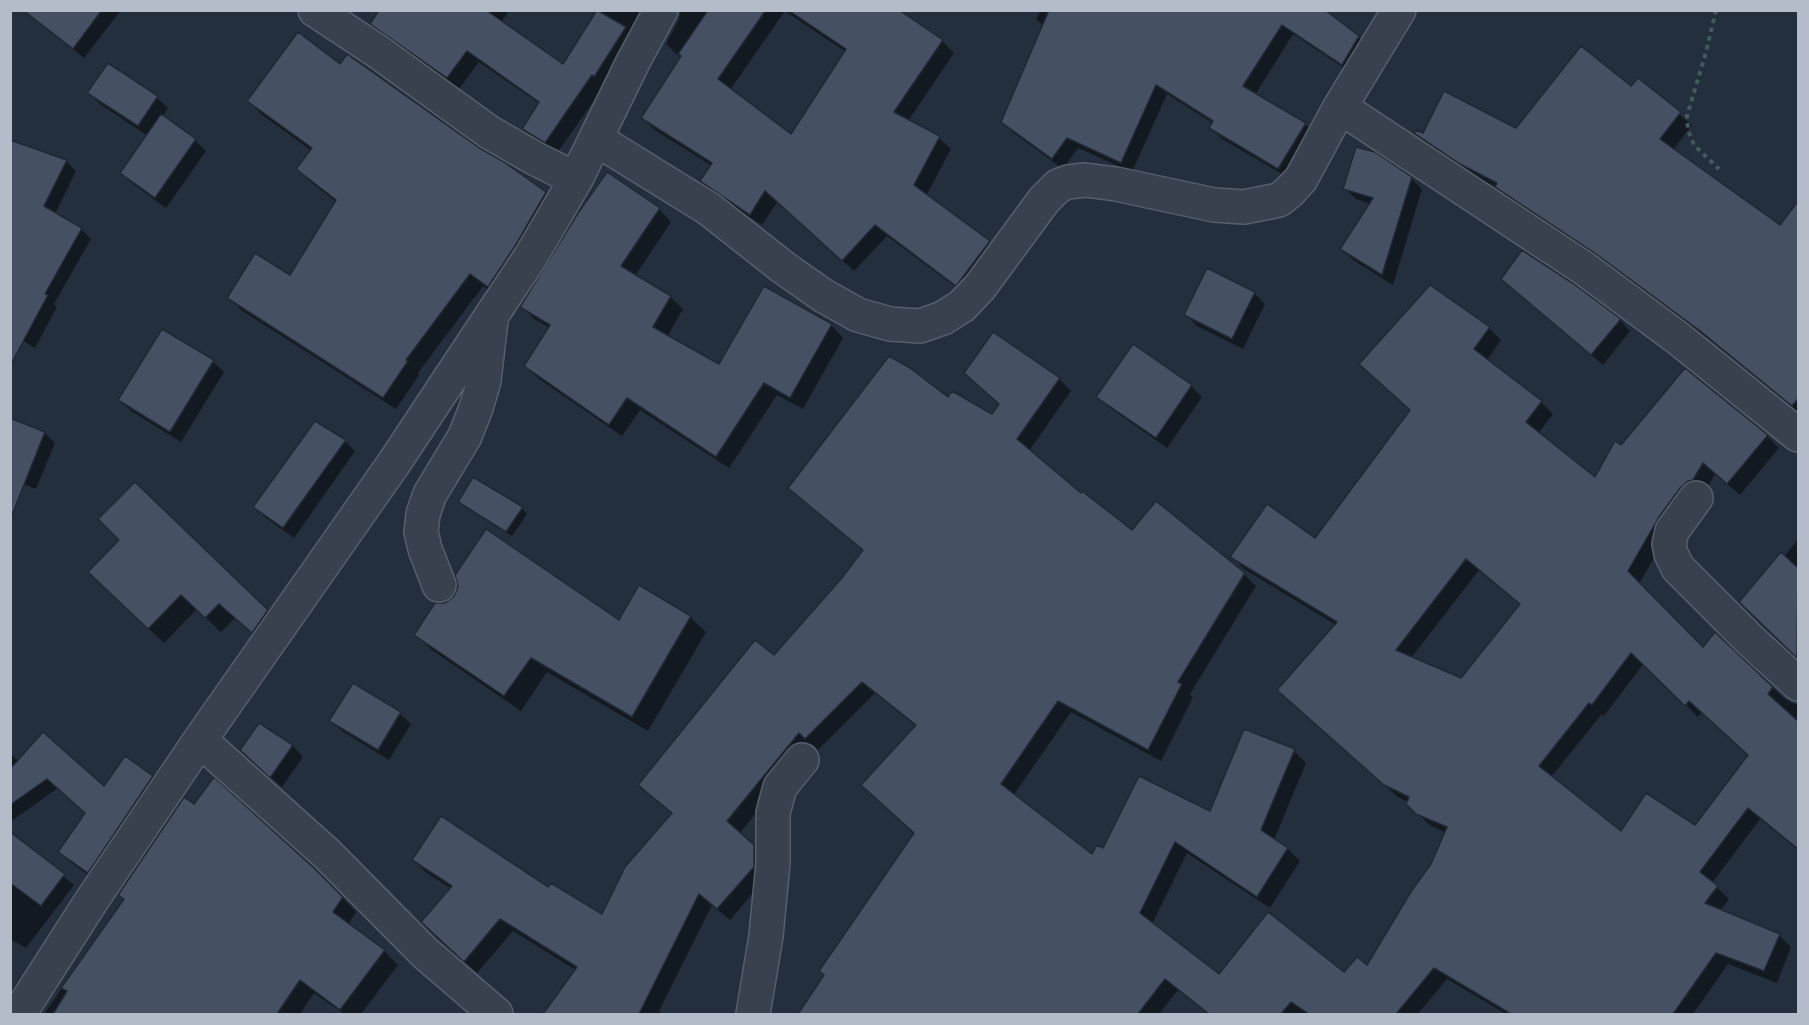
<!DOCTYPE html>
<html>
<head>
<meta charset="utf-8">
<style>
	body { margin:0 }
	#map { position:relative; width:1809px; height:1025px; overflow:hidden; background:#242f3e; font-family:Karla,sans-serif }
	canvas { display:block }
	.frame { position:absolute; inset:0; border:12px solid #b4bcc9; pointer-events:none }
</style>
</head>
<body>
<div id="map">
<canvas width="1809" height="1025"></canvas>
<div class="frame"></div>
</div>
<script>
const ctx = document.querySelector('canvas').getContext('2d');
ctx.lineJoin = 'round';
function fillPath(path, color) {
  ctx.fillStyle = color;
  ctx.fill(path, 'evenodd');
}
function poly(rows) {
  const path = new Path2D();
  for (const r of rows) {
    path.moveTo(r[0], r[1]);
    for (let i = 2; i < r.length; i += 2) path.lineTo(r[i], r[i + 1]);
  }
  return path;
}
function trace(path, color, width, dash) {
  ctx.strokeStyle = color;
  ctx.lineWidth = width;
  ctx.lineCap = dash ? 'butt' : 'round';
  ctx.setLineDash(dash || []);
  ctx.stroke(path);
}
const shadow = poly([
	[24,10,121,10,84,58],
	[382,10,510,10,501,22,564,66,599,10,658,10,557,153,535,141,524,129,540,104,479,62,459,89,383,35,372,24],
	[681,10,896,10,942,41,954,53,908,121,939,138,951,149,926,196,989,242,1001,254,968,296,887,236,854,271,778,201,762,225,713,193,701,181,712,166,655,130,643,118,681,58,666,44,679,19],
	[785,11,846,52,791,136,730,90],
	[1041,10,1322,10,1358,37,1369,47,1353,74,1293,34,1255,95,1305,124,1316,135,1289,178,1222,139,1211,128,1214,124,1167,94,1132,172,1078,148,1063,169,1014,133,1003,122,1044,27,1036,19],
	[108,65,157,98,168,108,162,117,196,141,206,151,166,208,133,184,122,173,148,136,100,104,89,93],
	[341,66,503,164,546,194,558,206,501,298,483,286,418,373,419,375,396,409,241,310,229,297,290,277,336,202,311,182,298,169,312,151,261,114,249,101],
	[1638,80,1692,125,1673,150,1780,228,1798,203,1798,412,1714,343,1610,266,1509,199,1498,188,1474,176,1428,145,1416,133,1423,135,1516,130,1631,88],
	[10,142,66,161,76,171,55,214,81,229,91,239,54,304,57,307,35,348,22,340],
	[1411,178,1422,189,1393,285,1353,260,1342,249,1371,204,1356,199,1345,188],
	[659,209,671,222,635,276,670,297,683,309,667,337,720,366,831,325,843,338,803,409,777,395,729,468,640,410,622,436,538,378,526,365,550,328,534,319,522,306],
	[1503,279,1620,320,1630,331,1603,365],
	[1431,287,1489,328,1501,340,1487,360,1541,402,1553,414,1538,434,1596,479,1685,370,1767,436,1779,448,1740,495,1715,474,1705,492,1670,530,1639,584,1703,649,1715,634,1785,699,1794,704,1798,704,1798,850,1760,819,1712,883,1729,899,1720,911,1779,935,1791,947,1777,983,1728,964,1693,1014,1506,1014,1447,979,1418,1014,1208,1014,1178,990,1159,1014,799,1014,916,834,917,727,875,693,818,750,812,744,739,834,766,858,765,879,730,920,712,905,659,1011,663,1014,545,1014,576,970,513,931,477,973,435,934,452,889,425,872,413,859,549,890,603,916,672,814,640,785,774,657,843,580,864,551,790,488,948,399,992,416,1059,379,1071,391,1029,451,1081,495,1133,532,1244,574,1256,586,1190,694,1193,697,1161,761,1071,712,1013,796,1093,856,1104,850,1211,813,1294,751,1306,763,1274,840,1288,849,1300,861,1270,908,1187,853,1152,924,1219,976,1344,974,1367,968,1433,864,1446,833,1430,825,1407,804,1408,802,1398,797,1291,702,1336,625,1244,569,1232,557,1315,540,1411,410],
	[1479,570,1521,605,1461,679,1411,658],
	[1644,663,1698,717,1702,712,1750,755,1696,827,1621,833,1551,777,1602,714,1604,716],
	[1254,293,1265,304,1243,349,1197,326,1186,315],
	[1133,346,1191,386,1202,397,1167,448,1109,407,1098,397],
	[213,362,224,372,181,442,131,411,120,400],
	[10,420,45,433,55,443,36,489,10,479],
	[345,441,355,451,294,538,266,518,255,507],
	[459,502,522,508,527,514,512,536,465,507],
	[1798,539,1798,657,1753,614,1784,557],
	[90,572,267,611,282,626,268,647,235,618,221,632,197,609,164,643],
	[455,597,619,622,690,617,706,632,648,731,547,672,521,711,432,650,416,635,446,604],
	[353,685,400,714,411,724,389,760,342,731,331,721],
	[259,725,293,746,303,757,282,787,252,761],
	[10,753,19,762,104,788,152,777,162,787,98,882,70,862,60,852,87,813,58,788,10,822],
	[10,834,74,885,26,948,10,939],
	[328,883,356,912,348,925,384,951,398,965,361,1014,344,1014,314,993,300,1014,44,1014,125,899]
]);
const building = poly([
	[23,10,102,10,73,49,23,10],
	[379,10,486,10,563,64,597,10,626,27,594,77,592,75,545,143,522,129,539,102,467,51,447,78,370,24,379,10],
	[708,10,766,10,718,79,791,134,846,49,788,10,899,10,943,40,894,112,940,136,914,185,990,241,956,286,875,225,842,261,765,191,750,215,700,181,712,163,641,118,681,56,678,54,708,10],
	[1049,10,1325,10,1359,36,1342,65,1282,25,1243,86,1306,123,1278,169,1209,128,1213,121,1156,85,1121,163,1067,138,1052,159,1001,122,1049,10],
	[298,32,340,64,347,54,478,147,504,162,546,192,515,246,488,287,470,274,406,360,408,361,383,398,227,298,255,253,290,275,336,200,296,169,312,148,247,101,298,32],
	[1581,46,1631,86,1638,78,1681,112,1660,139,1780,225,1798,201,1798,399,1792,406,1700,331,1596,254,1495,187,1497,183,1460,164,1414,133,1416,130,1423,133,1444,91,1516,128,1581,46],
	[108,63,158,96,138,126,87,93,108,63],
	[161,114,196,139,155,198,120,173,161,114],
	[10,140,67,160,44,206,82,228,45,294,48,295,10,366,10,140],
	[1356,147,1375,152,1412,177,1382,275,1340,249,1373,198,1343,189,1356,147],
	[607,172,660,208,621,266,671,296,653,327,719,364,764,286,832,324,790,398,764,383,716,457,627,398,609,425,524,366,550,325,520,307,578,213,607,172],
	[1522,250,1574,284,1621,319,1591,355,1501,279,1522,250],
	[1207,268,1255,292,1232,339,1184,315,1207,268],
	[1430,285,1490,327,1474,349,1542,401,1526,422,1595,477,1615,441,1621,445,1685,368,1768,435,1727,484,1703,463,1693,480,1688,481,1681,487,1659,517,1628,571,1703,647,1715,632,1773,687,1768,694,1798,721,1798,849,1748,808,1700,872,1718,886,1705,903,1780,934,1764,971,1716,953,1673,1014,1511,1014,1434,968,1396,1014,1309,1014,1291,1002,1281,1014,1209,1014,1165,979,1138,1014,798,1014,824,975,819,971,914,833,861,785,916,725,862,682,805,739,799,733,727,821,754,845,754,867,717,909,699,894,639,1014,543,1014,577,967,500,919,464,962,421,922,452,886,412,860,441,816,548,887,551,883,602,914,625,867,672,813,638,785,755,640,774,655,841,579,863,550,788,488,889,356,910,368,948,397,952,391,992,414,999,404,964,373,993,332,1060,378,1017,439,1081,493,1082,491,1132,530,1156,501,1245,573,1178,682,1182,684,1148,750,1058,701,1001,784,1092,854,1097,845,1103,848,1139,776,1210,811,1244,729,1295,749,1261,830,1288,848,1257,897,1175,842,1140,913,1219,974,1268,912,1344,972,1357,957,1367,965,1412,890,1431,864,1447,827,1416,814,1406,804,1409,797,1384,785,1277,690,1337,622,1230,557,1267,504,1315,538,1410,410,1359,364,1430,285],
	[1466,559,1520,604,1461,678,1396,650,1466,559],
	[1631,653,1685,706,1689,701,1748,755,1695,825,1646,793,1621,831,1539,766,1589,703,1592,705,1631,653],
	[162,329,214,360,170,432,118,400,162,329],
	[1133,344,1192,385,1156,438,1096,397,1133,344],
	[10,418,45,432,12,515,10,515,10,418],
	[315,421,346,440,283,528,253,507,315,421],
	[473,477,523,507,506,532,458,502,473,477],
	[135,482,268,610,252,633,219,604,205,618,181,595,148,629,88,572,119,540,98,519,135,482],
	[486,529,619,620,639,585,691,616,632,717,531,658,504,696,414,635,435,603,445,603,454,596,458,587,455,575,486,529],
	[1781,552,1798,568,1797,658,1739,602,1781,552],
	[353,683,401,712,378,750,329,721,353,683],
	[259,723,293,745,270,778,240,750,259,723],
	[43,732,104,786,125,756,153,776,88,873,58,852,85,813,47,779,10,805,10,769,43,732],
	[214,777,314,868,343,897,333,912,385,950,340,1010,300,980,277,1014,53,1014,67,991,61,988,124,899,118,895,184,797,194,804,214,777],
	[10,832,65,874,41,906,10,883,10,832]
]);
const path = poly([
	[1716,10,1706,52,1687,116,1688,130,1694,145,1719,169]
]);
const minor = poly([
	[315,10,377,51,489,132,534,158,576,179],
	[1340,107,1585,269,1679,339,1798,435],
	[596,139,709,209,784,268,824,296,858,315,890,324,920,326,943,318,962,306,980,287,1044,200,1058,186,1068,182,1085,180,1116,184,1214,205,1244,207,1279,200,1289,192,1301,179,1340,107,1399,10],
	[1696,498,1672,531,1669,544,1671,554,1678,568,1750,640,1798,684],
	[439,585,425,549,421,532,423,514,430,494,465,436,476,408,484,381,491,320],
	[200,740,327,854,425,953,496,1014],
	[19,1014,90,903,200,740,394,463,531,256,576,179,633,62,661,10],
	[753,1014,766,936,773,863,773,813,780,787,802,760]
]);
fillPath(shadow, '#0007');
fillPath(building, '#455162');
trace(building, '#1f2835', 1.5);
trace(minor, '#565f6c', 36);
trace(path, '#44595c', 4, [4.5, 4.5]);
trace(minor, '#38414e', 33);
</script>
</body>
</html>
